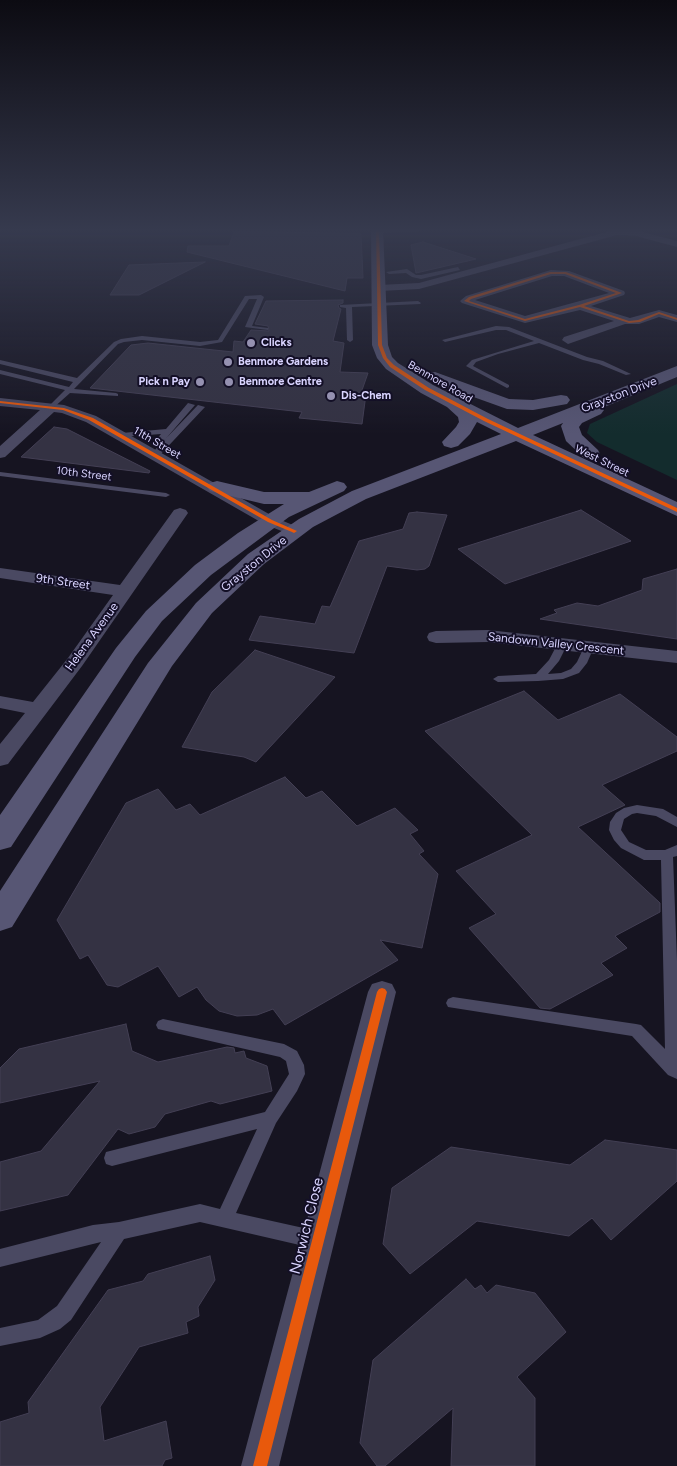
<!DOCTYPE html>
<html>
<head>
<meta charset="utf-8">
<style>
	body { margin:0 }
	canvas { display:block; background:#161421 }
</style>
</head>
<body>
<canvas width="677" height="1466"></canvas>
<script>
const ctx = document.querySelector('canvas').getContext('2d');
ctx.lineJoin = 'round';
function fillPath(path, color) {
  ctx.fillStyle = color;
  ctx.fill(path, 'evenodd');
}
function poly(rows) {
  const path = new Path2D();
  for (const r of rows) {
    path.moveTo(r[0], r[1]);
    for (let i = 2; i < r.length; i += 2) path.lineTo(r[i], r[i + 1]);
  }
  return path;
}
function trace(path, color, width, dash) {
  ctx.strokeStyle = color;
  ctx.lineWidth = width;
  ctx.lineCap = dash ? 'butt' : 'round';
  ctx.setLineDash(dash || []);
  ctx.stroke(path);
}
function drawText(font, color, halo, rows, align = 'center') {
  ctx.font = font + ' Figtree,sans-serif';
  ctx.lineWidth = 4;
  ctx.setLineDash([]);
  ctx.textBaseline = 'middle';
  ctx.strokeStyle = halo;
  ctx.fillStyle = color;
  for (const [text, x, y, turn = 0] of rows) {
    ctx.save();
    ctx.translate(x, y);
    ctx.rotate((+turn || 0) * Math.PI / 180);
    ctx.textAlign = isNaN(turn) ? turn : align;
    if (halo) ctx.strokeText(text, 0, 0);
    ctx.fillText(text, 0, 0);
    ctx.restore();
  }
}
const green = poly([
	[677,384,677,480,597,442,587,433,590,424]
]);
const building = poly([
	[234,232,361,233,363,278,347,278,345,291,187,252,188,246,229,246,234,232],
	[423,242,476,259,416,273,411,245,423,242],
	[205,262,139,295,110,295,129,265,205,262],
	[343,300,343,303,338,305,339,308,341,309,333,341,344,343,340,372,368,373,361,393,366,394,362,424,299,418,302,412,90,388,131,345,148,343,233,352,234,341,243,342,251,330,269,331,268,326,255,324,266,301,343,300],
	[54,427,67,429,150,471,149,473,21,457,54,427],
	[581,510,631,541,505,584,458,549,581,510],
	[417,512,447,515,429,566,425,569,417,570,387,566,354,653,249,640,260,616,315,624,322,606,330,607,359,541,403,529,409,513,417,512],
	[677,569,677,639,540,619,557,613,554,610,577,603,598,606,642,590,643,579,677,569],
	[255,650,335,677,256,762,244,757,182,747,212,692,255,650],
	[524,691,558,720,620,694,677,737,677,751,602,785,625,805,578,827,660,903,660,912,615,936,627,948,601,963,613,975,550,1009,540,1008,469,928,496,914,456,871,532,835,425,731,524,691],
	[285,777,306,798,322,791,357,826,395,808,418,830,410,834,424,851,419,854,438,874,422,948,380,940,398,960,285,1025,273,1009,257,1015,237,1016,219,1011,206,1000,197,987,179,997,158,966,118,987,107,985,88,955,80,959,57,920,126,803,158,789,176,810,190,804,200,815,285,777],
	[126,1024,132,1051,158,1062,227,1047,234,1048,235,1053,244,1051,246,1058,267,1066,272,1091,220,1104,211,1101,165,1114,155,1127,129,1134,118,1129,68,1195,0,1211,0,1162,41,1151,100,1081,0,1103,0,1068,19,1049,126,1024],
	[605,1140,677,1150,677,1181,611,1240,592,1218,569,1236,477,1221,410,1274,383,1244,392,1188,451,1147,570,1165,605,1140],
	[210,1256,215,1280,198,1307,199,1316,186,1322,188,1333,139,1347,100,1407,104,1441,166,1421,172,1458,165,1460,162,1466,0,1466,0,1422,29,1413,28,1402,108,1290,143,1281,148,1274,210,1256],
	[466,1279,475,1289,481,1285,487,1293,496,1285,535,1293,566,1332,517,1377,535,1398,535,1466,451,1466,453,1408,385,1466,377,1466,360,1443,373,1360,466,1279]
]);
const lane = poly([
	[458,267,460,270,421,279,412,277,406,273,389,274,386,272,407,269,416,275,421,275,458,267],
	[261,295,264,297,252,326,268,328,268,330,245,327,257,299,249,299,222,342,200,346,142,340,124,342,118,344,74,389,116,393,118,394,118,396,70,393,52,409,48,407,65,390,0,374,0,370,69,387,73,382,0,364,0,360,77,378,114,342,121,339,142,336,200,342,218,340,245,296,261,295],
	[418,301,421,303,420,304,352,307,353,340,350,342,347,340,346,308,340,307,340,305,418,301],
	[496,326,509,327,587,357,603,361,631,374,626,375,599,364,583,360,539,343,498,354,476,362,473,366,509,385,509,387,507,388,466,366,472,360,534,341,506,330,496,330,445,342,442,340,496,326],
	[188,403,195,405,162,443,155,441,161,434,122,437,118,435,122,433,166,429,188,403],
	[198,405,205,407,158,457,152,457,152,453,198,405],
	[0,472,166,493,170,495,166,497,0,476,0,472],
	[563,640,568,643,559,661,548,674,561,673,571,669,577,662,585,645,593,645,594,647,587,663,579,673,563,679,538,681,498,682,493,679,498,676,536,674,549,660,559,641,563,640],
	[637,805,663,809,677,817,677,827,656,816,637,813,632,814,624,819,621,830,629,842,646,850,665,850,677,845,677,856,673,857,677,961,677,1079,668,1075,632,1036,448,1007,446,1003,448,999,453,997,636,1024,641,1025,665,1049,661,860,644,860,621,848,614,840,609,830,610,822,616,813,624,808,637,805],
	[163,1019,284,1044,297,1051,304,1065,305,1074,297,1091,276,1123,236,1213,317,1231,323,1234,326,1240,323,1246,317,1249,200,1222,124,1239,71,1320,60,1329,40,1338,0,1346,0,1328,38,1320,57,1306,101,1242,0,1267,0,1249,93,1225,119,1222,200,1204,220,1209,257,1129,112,1166,106,1164,104,1158,106,1152,265,1112,289,1074,286,1061,280,1057,158,1029,156,1025,158,1021,163,1019]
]);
const street = poly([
	[372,229,421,229,416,232,376,233,373,232,372,229],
	[617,229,636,230,677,241,677,247,636,236,617,235,419,289,379,291,374,288,379,285,419,283,617,229],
	[551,270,569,271,624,291,625,293,624,295,591,306,630,318,659,310,677,315,677,322,659,317,639,324,625,324,568,344,562,340,564,337,614,321,580,310,525,323,462,303,460,301,466,296,551,270],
	[552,276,564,276,609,293,525,316,475,300,552,276],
	[0,398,64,405,96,416,276,518,300,528,302,531,300,534,294,536,264,524,86,422,62,413,54,412,5,457,0,458,0,446,40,410,0,406,0,398],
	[180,508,186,510,188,513,82,666,8,764,0,766,0,744,25,713,0,708,0,696,33,702,68,658,113,595,0,578,0,568,120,585,174,510,180,508],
	[488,630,677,651,677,663,488,642,436,643,429,641,427,637,429,633,436,631,488,630],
	[382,981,392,984,396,992,279,1466,241,1466,368,992,372,984,382,981]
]);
const secondary = poly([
	[371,229,383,229,388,345,392,357,398,363,433,385,518,428,677,366,677,377,602,408,604,410,601,414,582,423,579,427,582,435,598,450,600,454,598,458,591,460,584,458,566,441,561,426,563,423,533,435,677,502,677,516,516,441,366,499,313,527,264,564,212,613,172,666,12,927,0,931,0,891,148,663,196,603,248,554,299,519,352,491,501,434,477,422,470,434,458,446,451,448,444,446,442,442,456,427,459,422,458,417,447,407,421,393,386,369,377,358,372,345,371,229],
	[435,372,509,399,533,400,561,395,567,396,570,400,567,404,533,410,507,409,429,381,427,377,429,373,435,372],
	[217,481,264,492,309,492,337,481,344,483,347,487,344,491,289,517,254,543,211,575,162,621,135,657,11,847,0,850,0,815,116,648,146,611,195,565,238,533,284,504,264,504,210,491,207,487,210,483,217,481]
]);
const cycleway = poly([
	[376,229,379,229,382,345,387,358,394,365,429,388,488,419,677,508,677,512,484,421,425,390,390,367,383,358,378,345,376,229],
	[550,272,566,272,622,293,584,306,629,321,638,320,659,312,677,318,677,320,659,314,640,322,629,323,580,307,525,321,464,301,469,297,550,272],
	[551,274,565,274,616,293,579,305,525,319,469,301,471,299,551,274],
	[0,401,64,408,93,418,272,520,297,531,294,533,292,532,268,522,89,420,63,410,0,403,0,401],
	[382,988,385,989,387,992,267,1466,253,1466,377,992,379,989,382,988]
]);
const markers = [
	[251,343,5,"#9591b1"],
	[228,362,5,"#9591b1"],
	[200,382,5,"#9591b1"],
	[229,382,5,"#9591b1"],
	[331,396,5,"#9591b1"]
];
const farPoinames = [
	["Clicks",261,343],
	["Benmore Gardens",238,362],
	["Pick n Pay",190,382,"right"],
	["Benmore Centre",239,382],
	["Dis-Chem",341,396]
];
const farStreetnames = [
	["Benmore Road",440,382,30],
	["11th Street",157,443,30],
	["West Street",602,461,26],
	["10th Street",84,474,7]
];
const streetNames = [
	["Grayston Drive",619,395,-21],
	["Grayston Drive",254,564,-39],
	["9th Street",63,582,8],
	["Helena Avenue",92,637,-54],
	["Sandown Valley Crescent",556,644,6]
];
const nearStreetnames = [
	["Norwich Close",307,1226,-76]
];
fillPath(green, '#132c2d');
fillPath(building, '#343243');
trace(building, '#433f54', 1);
fillPath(lane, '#4a4962');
fillPath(street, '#4a4962');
fillPath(secondary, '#575674');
fillPath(cycleway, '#e8590c');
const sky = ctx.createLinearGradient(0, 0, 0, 434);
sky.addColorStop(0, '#0c0b12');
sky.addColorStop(0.53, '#363a4e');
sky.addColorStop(1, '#363a4e00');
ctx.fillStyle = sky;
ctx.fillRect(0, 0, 677, 434);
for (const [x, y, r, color] of markers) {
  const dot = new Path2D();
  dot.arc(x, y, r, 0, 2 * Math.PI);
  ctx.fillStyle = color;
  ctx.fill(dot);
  trace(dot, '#130f26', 2);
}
drawText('bold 11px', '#d9d4ff', '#130f26', farPoinames, 'left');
drawText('11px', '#d9d4ff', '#130f26', farStreetnames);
drawText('12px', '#d9d4ff', '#130f26', streetNames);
drawText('15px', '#d9d4ff', '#130f26', nearStreetnames);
</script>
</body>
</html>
